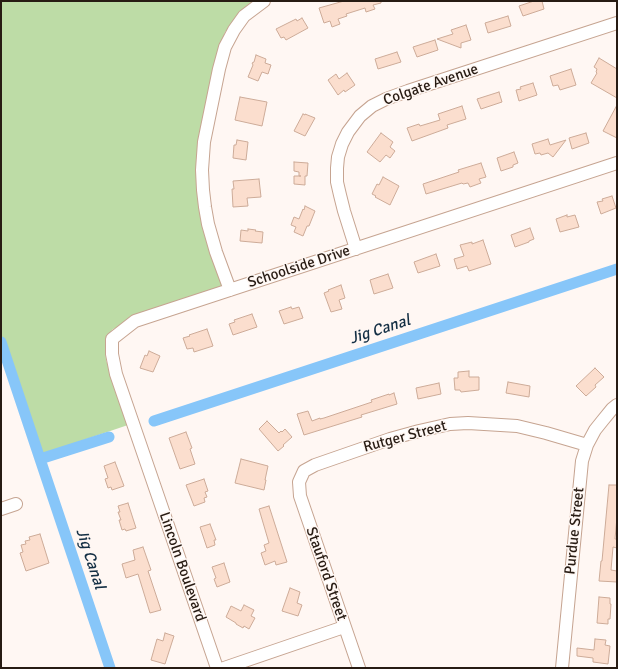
<!DOCTYPE html>
<html>
<head>
<meta charset="utf-8">
<style>
	body { margin:0 }
	#map { position:relative; width:618px; height:669px; overflow:hidden; background:#fff7f3; font-family:Signika,sans-serif }
	canvas { display:block }
	.frame { position:absolute; inset:0; border:2px solid #271b13; pointer-events:none }
</style>
</head>
<body>
<div id="map">
<canvas width="618" height="669"></canvas>
<div class="frame"></div>
</div>
<script>
const ctx = document.querySelector('canvas').getContext('2d');
ctx.lineJoin = 'round';
function fillPath(path, color) {
  ctx.fillStyle = color;
  ctx.fill(path, 'evenodd');
}
function poly(rows) {
  const path = new Path2D();
  for (const r of rows) {
    path.moveTo(r[0], r[1]);
    for (let i = 2; i < r.length; i += 2) path.lineTo(r[i], r[i + 1]);
  }
  return path;
}
function trace(path, color, width, dash) {
  ctx.strokeStyle = color;
  ctx.lineWidth = width;
  ctx.lineCap = dash ? 'butt' : 'round';
  ctx.setLineDash(dash || []);
  ctx.stroke(path);
}
function drawText(font, color, halo, rows, align = 'center') {
  ctx.font = font + ' Signika,sans-serif';
  ctx.lineWidth = 3;
  ctx.setLineDash([]);
  ctx.textBaseline = 'middle';
  ctx.strokeStyle = halo;
  ctx.fillStyle = color;
  for (const [text, x, y, turn = 0] of rows) {
    ctx.save();
    ctx.translate(x, y);
    ctx.rotate((+turn || 0) * Math.PI / 180);
    ctx.textAlign = isNaN(turn) ? turn : align;
    if (halo) ctx.strokeText(text, 0, 0);
    ctx.fillText(text, 0, 0);
    ctx.restore();
  }
}
const green = poly([
	[1,1,254,1,252,2,225,32,216,65,203,221,222,287,113,329,109,334,105,345,106,360,128,425,36,456,1,350]
]);
const canal = poly([
	[1,342,40,459,109,437],
	[154,421,617,269],
	[40,459,110,668]
]);
const building = poly([
	[344,1,381,1,381,3,373,5,375,9,366,12,365,8,346,14,347,16,338,19,340,24,332,27,330,21,324,23,319,8,344,1],
	[534,1,542,1,544,9,523,16,519,6,534,1],
	[508,16,511,26,488,33,485,23,508,16],
	[302,18,308,28,286,40,284,37,281,38,276,29,296,19,297,21,302,18],
	[466,25,471,40,461,43,461,48,437,39,453,34,451,30,466,25],
	[435,40,438,50,417,57,413,47,435,40],
	[397,52,401,62,378,69,375,59,397,52],
	[256,55,266,59,265,63,271,65,268,74,262,72,258,81,248,77,253,65,252,63,254,62,256,55],
	[599,58,617,69,617,98,591,83,597,73,596,72,597,69,594,67,599,58],
	[571,69,576,85,560,90,558,85,553,86,550,76,571,69],
	[347,73,355,85,345,92,344,90,338,95,328,80,336,74,339,79,347,73],
	[533,83,537,95,519,101,516,90,521,89,520,87,533,83],
	[499,92,502,102,481,109,477,99,499,92],
	[240,97,267,102,262,126,235,120,240,97],
	[617,105,617,138,603,131,617,105],
	[462,106,466,119,447,125,448,128,412,141,407,128,419,124,420,126,440,120,438,114,462,106],
	[303,114,305,115,305,114,315,118,305,136,294,131,303,114],
	[381,133,393,142,390,147,395,151,390,158,386,155,380,162,367,152,381,133],
	[586,133,589,143,572,149,569,138,586,133],
	[548,139,550,145,566,140,553,157,548,153,541,155,540,153,535,154,532,144,548,139],
	[237,140,248,142,246,160,233,158,234,145,236,145,237,140],
	[514,152,518,163,513,165,513,167,501,171,497,158,514,152],
	[294,162,308,163,307,176,305,176,305,185,294,184,294,176,301,176,299,176,299,172,294,171,294,162],
	[481,163,486,177,479,179,481,183,470,187,468,183,463,184,462,183,426,194,423,184,459,172,458,170,481,163],
	[383,177,399,186,390,205,375,197,376,196,372,194,377,184,379,185,383,177],
	[259,179,261,197,247,198,248,206,233,207,232,189,234,189,233,181,259,179],
	[612,196,616,208,601,214,597,202,603,201,602,199,612,196],
	[305,206,315,211,309,226,307,226,303,236,294,232,296,227,291,225,294,217,299,219,303,209,304,210,305,206],
	[567,215,567,217,575,215,579,227,560,232,556,219,567,215],
	[530,228,534,239,529,241,529,242,515,247,511,235,530,228],
	[248,229,256,230,255,231,263,232,262,243,240,241,241,230,248,231,248,229],
	[483,240,491,264,469,271,467,266,457,269,454,259,464,256,460,245,472,242,472,244,483,240],
	[436,254,440,266,418,273,414,262,436,254],
	[388,274,393,288,374,294,370,280,388,274],
	[341,285,345,298,339,300,342,309,331,312,324,293,329,291,328,290,341,285],
	[291,307,292,309,299,307,303,318,284,324,279,311,291,307],
	[252,314,257,327,233,335,229,324,235,322,234,320,252,314],
	[207,329,213,346,194,352,193,348,187,349,183,338,190,336,189,335,207,329],
	[149,351,160,356,153,372,140,368,145,355,147,356,149,351],
	[595,368,604,377,595,385,596,387,586,396,576,386,595,368],
	[469,371,469,377,479,377,479,390,461,392,460,390,455,390,454,378,458,378,458,372,469,371],
	[508,382,530,386,529,397,506,393,508,382],
	[439,383,441,394,418,399,416,388,439,383],
	[394,393,397,404,361,415,362,417,304,435,297,414,308,411,312,421,320,418,320,419,324,418,372,402,371,400,389,394,389,395,394,393],
	[267,421,279,433,281,431,282,432,285,429,292,437,283,445,284,446,278,451,259,429,267,421],
	[186,432,192,448,190,449,195,464,180,469,169,438,186,432],
	[241,459,268,466,265,480,266,480,264,490,235,483,241,459],
	[115,462,124,486,112,490,111,487,108,488,105,479,108,478,104,466,115,462],
	[204,479,208,491,205,492,207,497,204,498,205,502,194,506,186,485,204,479],
	[609,485,617,485,617,517,615,539,617,539,617,548,613,547,611,570,617,571,617,582,599,581,601,561,602,561,609,485],
	[128,503,136,528,126,531,125,529,122,530,119,520,121,520,118,512,120,512,118,506,128,503],
	[269,506,287,562,276,565,275,561,265,565,261,553,266,551,264,545,269,543,259,509,269,506],
	[210,524,216,540,214,540,215,545,207,548,200,527,210,524],
	[40,534,49,563,26,571,20,553,23,552,21,545,26,544,25,541,30,540,29,537,40,534],
	[143,547,151,570,148,571,161,610,150,613,138,574,126,578,122,564,135,560,133,550,143,547],
	[224,563,230,582,217,587,214,579,216,578,212,567,224,563],
	[290,588,300,592,297,603,302,605,298,616,282,611,290,588],
	[599,597,610,598,610,604,611,604,610,619,608,619,608,624,597,623,599,597],
	[244,605,254,610,251,616,255,618,249,629,244,626,243,628,236,624,236,623,226,617,231,606,241,611,244,605],
	[165,633,174,636,165,664,151,660,157,639,163,641,165,633],
	[595,639,606,640,605,645,610,646,608,664,593,662,593,658,577,656,577,648,594,650,595,639]
]);
const minor = poly([
	[356,249,344,211,340,195,337,182,337,168,338,157,342,144,348,132,360,116,372,106,386,99,408,91,617,23],
	[230,290,216,252,208,224,205,207,203,190,202,170,204,142,219,69,225,47,234,30,244,16,264,1],
	[1,509,16,504],
	[217,668,116,374,112,354,112,339,135,321,617,163],
	[224,668,344,627],
	[359,668,300,496,299,482,304,471,315,465,390,439,419,431,450,424,468,423,517,426,546,433,587,445],
	[562,668,582,461,587,445,595,430,603,420,612,409,617,405]
]);
const streetNames = [
	["Colgate Avenue",431,85,-19],
	["Schoolside Drive",299,267,-18],
	["Rutger Street",405,437,-15],
	["Purdue Street",575,531,-84],
	["Lincoln Boulevard",182,567,71],
	["Stauford Street",326,574,71]
];
const waterNames = [
	["Jig Canal",380,330,-18],
	["Jig Canal",90,559,72]
];
fillPath(green, '#bddca6');
trace(canal, '#87c6f9', 11);
fillPath(building, '#fbdece');
trace(building, '#cdab98', 1);
trace(minor, '#c6a491', 14);
trace(minor, '#fff', 12);
drawText('15px', '#271b13', '#fff7f3', streetNames);
drawText('italic 16px', '#142f44', '#fff7f3', waterNames);
</script>
</body>
</html>
